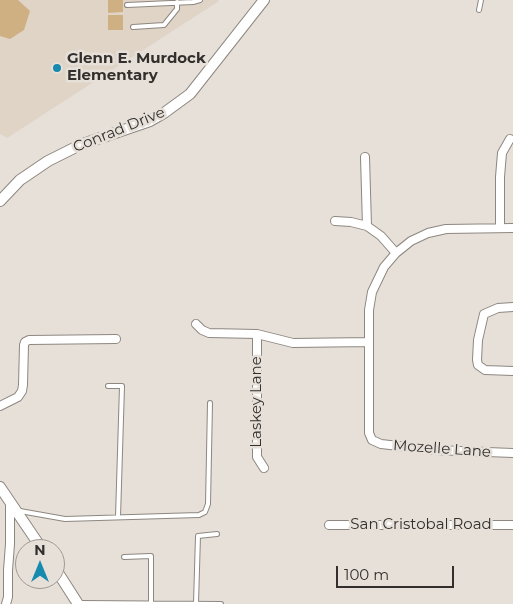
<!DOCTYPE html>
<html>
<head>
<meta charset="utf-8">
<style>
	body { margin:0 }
	#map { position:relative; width:513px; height:604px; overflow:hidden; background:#e6e0d9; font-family:Montserrat,sans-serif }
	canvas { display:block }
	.north { position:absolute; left:15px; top:539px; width:50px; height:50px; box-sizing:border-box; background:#e6e0d9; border:1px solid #9e9994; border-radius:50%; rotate:0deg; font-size:14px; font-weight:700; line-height:20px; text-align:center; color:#322f2c }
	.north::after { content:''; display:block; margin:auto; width:18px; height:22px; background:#178aaf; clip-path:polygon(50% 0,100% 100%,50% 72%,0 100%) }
	.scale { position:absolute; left:336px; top:566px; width:118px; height:22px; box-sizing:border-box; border:2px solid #322f2c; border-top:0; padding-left:6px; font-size:15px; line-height:18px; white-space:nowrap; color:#322f2c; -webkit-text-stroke:4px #e6e0d9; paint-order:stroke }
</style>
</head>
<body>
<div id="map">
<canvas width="513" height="604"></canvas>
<div class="north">N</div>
<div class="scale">100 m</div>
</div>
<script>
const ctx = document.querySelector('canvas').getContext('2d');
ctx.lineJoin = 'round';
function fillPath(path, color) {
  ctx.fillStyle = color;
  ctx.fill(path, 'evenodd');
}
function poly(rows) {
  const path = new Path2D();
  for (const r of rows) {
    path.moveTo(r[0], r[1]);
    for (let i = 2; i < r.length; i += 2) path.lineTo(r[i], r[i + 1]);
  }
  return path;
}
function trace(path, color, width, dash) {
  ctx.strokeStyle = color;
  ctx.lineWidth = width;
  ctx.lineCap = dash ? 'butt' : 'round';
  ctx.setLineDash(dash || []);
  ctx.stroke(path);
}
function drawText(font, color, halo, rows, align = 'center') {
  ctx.font = font + ' Montserrat,sans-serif';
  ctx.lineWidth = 5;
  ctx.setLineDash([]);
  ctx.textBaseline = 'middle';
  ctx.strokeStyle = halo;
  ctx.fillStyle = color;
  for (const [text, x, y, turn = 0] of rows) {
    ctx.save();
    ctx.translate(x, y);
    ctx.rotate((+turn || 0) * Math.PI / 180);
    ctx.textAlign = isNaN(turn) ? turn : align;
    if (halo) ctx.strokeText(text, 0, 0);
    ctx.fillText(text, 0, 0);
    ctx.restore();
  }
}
const built = poly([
	[0,0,218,0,219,1,7,138,0,134]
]);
const green = poly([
	[0,0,18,0,30,11,24,30,10,39,0,36],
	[108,0,123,0,123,12,108,13],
	[108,15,123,15,123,30,108,30]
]);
const service = poly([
	[127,5,193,2,200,0],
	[479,10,481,0],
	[133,27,164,25,177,9,177,2],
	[108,386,122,386,118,517],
	[20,511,65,519,199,515,205,512,208,504,210,403],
	[124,557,151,556,151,603],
	[80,603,221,604],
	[196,603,198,536,217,534]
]);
const minor = poly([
	[365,157,367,226],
	[335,221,351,222,367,226,381,236,396,253],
	[500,228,500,177,502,153,510,139],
	[513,228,446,229,428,233,411,241,396,253,384,267,372,292,369,310,369,433,372,440,381,444,435,450,513,453],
	[513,307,498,308,484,314,478,340,477,360,478,365,485,370,513,371],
	[196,324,202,330,209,333,257,334,293,343,369,342],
	[257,334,257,457,264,468],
	[0,406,18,397,22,391,23,385,24,345,25,342,29,340,116,339],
	[329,525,513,525],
	[6,604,8,597,8,570,10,544,10,503]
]);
const tertiary = poly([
	[0,201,20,180,48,161,80,145,150,121,164,113,190,94,264,0],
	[0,487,42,549],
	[55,568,78,604]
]);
const markers = [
	[57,68,5,"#178aaf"]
];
const poiNames = [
	["Glenn E. Murdock",67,59],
	["Elementary",67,76]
];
const streetNames = [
	["Conrad Drive",119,130,-22],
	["Laskey Lane",257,402,-90],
	["Mozelle Lane",442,449,4],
	["San Cristobal Road",421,525]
];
fillPath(built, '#dfd4c6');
fillPath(green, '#cfb083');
trace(service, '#8d8780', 6);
trace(minor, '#8d8780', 10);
trace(tertiary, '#8d8780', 12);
trace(service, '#fff', 4);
trace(minor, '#fff', 8);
trace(tertiary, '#fff', 10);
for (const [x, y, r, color] of markers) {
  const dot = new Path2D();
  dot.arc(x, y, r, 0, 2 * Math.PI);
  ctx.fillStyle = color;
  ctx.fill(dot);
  trace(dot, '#e6e0d9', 2);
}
drawText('bold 15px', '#322f2c', '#e6e0d9', poiNames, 'left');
drawText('15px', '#322f2c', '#e6e0d9', streetNames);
</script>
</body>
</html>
